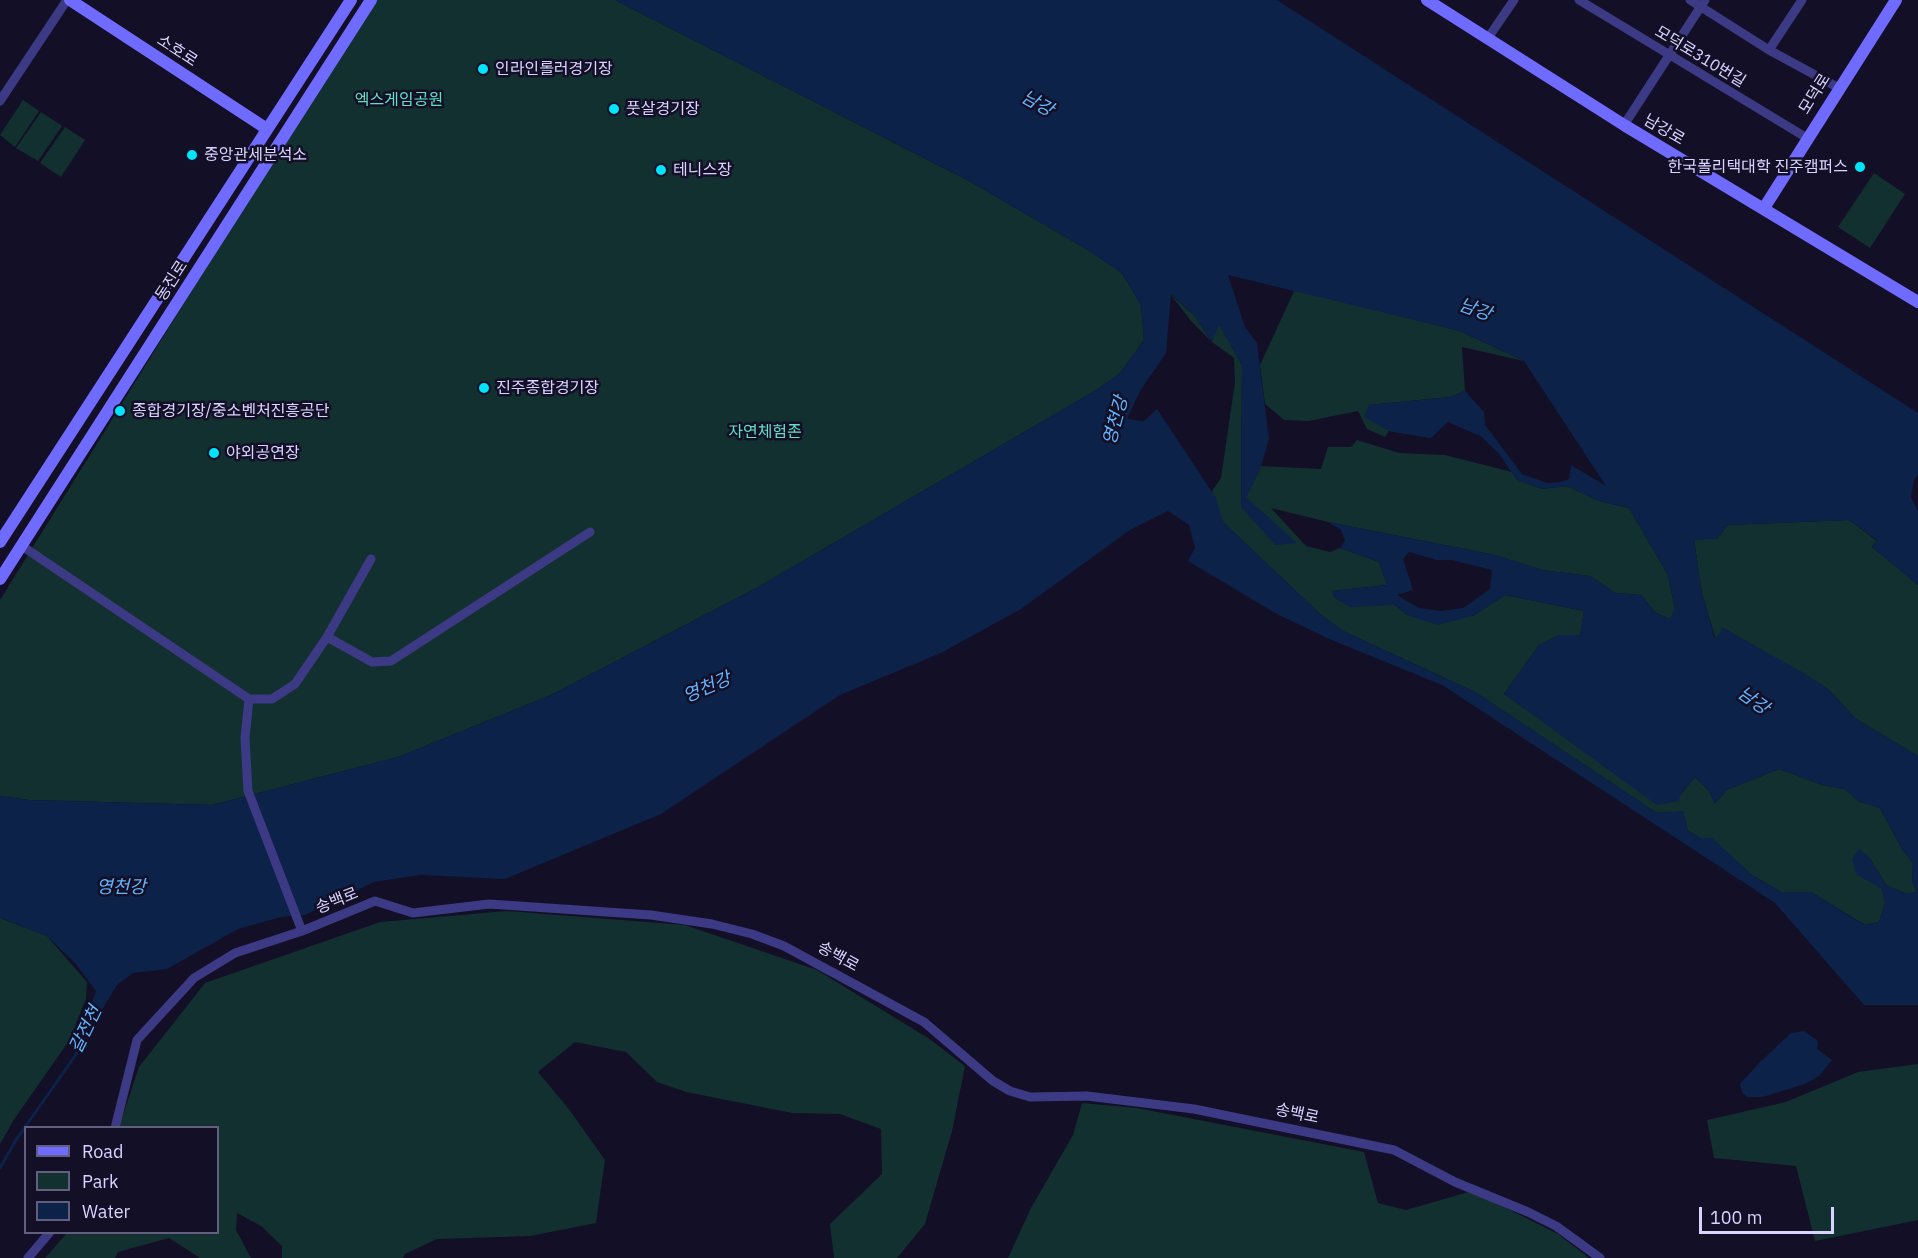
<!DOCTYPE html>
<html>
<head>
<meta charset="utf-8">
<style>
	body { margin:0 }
	#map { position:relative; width:1918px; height:1258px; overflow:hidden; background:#130f26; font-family:"IBM Plex Sans",sans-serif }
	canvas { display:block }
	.legend { position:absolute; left:24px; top:1126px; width:195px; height:108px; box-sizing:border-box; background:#130f26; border:2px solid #625e7d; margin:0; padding:8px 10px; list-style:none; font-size:18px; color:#d9d4ff }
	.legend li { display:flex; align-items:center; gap:12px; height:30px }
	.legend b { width:30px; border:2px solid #625e7d }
	.scale { position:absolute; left:1699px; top:1207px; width:135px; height:27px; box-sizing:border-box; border:3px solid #d9d4ff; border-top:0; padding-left:8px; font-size:18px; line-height:21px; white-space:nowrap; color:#d9d4ff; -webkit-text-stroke:4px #130f26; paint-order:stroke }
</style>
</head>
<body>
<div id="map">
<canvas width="1918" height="1258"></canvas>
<ul class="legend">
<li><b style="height:8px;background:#6f6bff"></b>Road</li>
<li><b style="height:16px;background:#12302f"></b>Park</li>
<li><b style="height:16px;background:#0c2248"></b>Water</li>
</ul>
<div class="scale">100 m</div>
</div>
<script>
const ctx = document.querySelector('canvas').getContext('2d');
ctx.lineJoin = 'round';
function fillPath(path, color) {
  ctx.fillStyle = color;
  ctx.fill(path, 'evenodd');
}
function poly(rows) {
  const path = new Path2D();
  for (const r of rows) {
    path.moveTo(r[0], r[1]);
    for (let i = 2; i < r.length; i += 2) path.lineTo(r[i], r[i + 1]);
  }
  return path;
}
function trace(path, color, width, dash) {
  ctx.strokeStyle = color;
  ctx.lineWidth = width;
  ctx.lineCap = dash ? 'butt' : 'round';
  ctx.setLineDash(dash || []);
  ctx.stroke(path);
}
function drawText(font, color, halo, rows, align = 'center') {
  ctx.font = font + ' "IBM Plex Sans","Noto Sans KR",sans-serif';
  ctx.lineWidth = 5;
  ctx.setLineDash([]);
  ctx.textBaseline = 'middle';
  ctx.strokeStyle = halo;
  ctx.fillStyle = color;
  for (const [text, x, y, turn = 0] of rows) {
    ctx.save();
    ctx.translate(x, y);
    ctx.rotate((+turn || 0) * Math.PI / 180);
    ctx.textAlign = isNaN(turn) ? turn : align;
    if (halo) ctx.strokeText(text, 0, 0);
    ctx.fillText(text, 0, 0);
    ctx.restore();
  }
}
const green = poly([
	[372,0,615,0,969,181,1088,250,1122,273,1141,305,1144,340,1120,373,1098,389,760,586,551,695,398,757,212,805,29,800,0,796,0,600],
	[23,100,39,111,15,147,0,135],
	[41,112,62,126,38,161,16,148],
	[65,127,85,140,61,177,40,163],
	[1874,173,1905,194,1870,248,1838,227],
	[1295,289,1460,331,1524,361,1462,347,1465,391,1450,397,1368,405,1431,438,1389,431,1385,437,1367,429,1358,411,1309,421,1284,420,1265,404,1260,365],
	[1170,294,1194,315,1211,341,1219,324,1242,365,1241,507,1261,466,1321,469,1328,447,1351,447,1357,440,1399,453,1445,455,1512,472,1516,479,1542,489,1567,486,1599,501,1629,508,1668,575,1675,609,1670,619,1656,613,1641,595,1615,593,1590,576,1542,570,1495,555,1328,522,1271,508,1306,546,1330,552,1340,548,1379,562,1387,585,1332,591,1374,605,1395,605,1407,615,1473,616,1505,595,1584,611,1580,635,1559,635,1539,645,1504,694,1680,795,1695,777,1709,791,1715,803,1727,790,1779,769,1823,785,1845,789,1858,801,1880,808,1902,849,1913,863,1912,881,1917,892,1907,894,1886,885,1869,857,1882,889,1885,903,1879,922,1865,925,1811,892,1781,892,1752,875,1712,839,1701,838,1688,831,1683,812,1657,813,1475,692,1343,631,1321,615,1223,522,1212,491,1221,478,1235,382,1234,358,1212,342,1192,322],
	[1849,520,1877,541,1872,547,1918,585,1918,756,1856,719,1828,689,1723,628,1716,640,1702,594,1694,539,1717,539,1728,525],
	[507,911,685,925,817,970,928,1038,965,1066,952,1131,925,1224,897,1258,834,1258,830,1224,882,1174,881,1129,840,1114,792,1113,686,1092,657,1082,626,1052,575,1042,538,1072,568,1108,605,1160,596,1223,530,1236,437,1239,405,1254,403,1258,282,1258,282,1246,261,1226,237,1213,236,1230,251,1258,200,1258,169,1238,118,1252,115,1258,45,1258,67,1233,218,1232,218,1128,119,1127,139,1067,205,983,380,922],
	[0,918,47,936,87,982,86,999,69,1041,15,1118,0,1144],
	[1918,1064,1918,1220,1815,1241,1796,1166,1714,1158,1707,1120,1786,1102,1858,1072],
	[1082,1103,1137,1108,1364,1152,1378,1203,1406,1210,1472,1191,1558,1234,1589,1258,1008,1258,1031,1208,1073,1135]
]);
const water = poly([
	[615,0,1277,0,1918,413,1918,475,1914,480,1911,497,1918,511,1918,585,1872,547,1877,540,1849,520,1728,525,1717,539,1694,540,1702,594,1715,639,1723,628,1802,672,1828,689,1856,719,1918,756,1918,1005,1864,1005,1775,903,1442,685,1329,639,1275,613,1188,561,1195,548,1189,525,1168,511,1130,530,1021,609,941,653,840,695,661,814,505,879,420,875,374,882,305,915,281,917,238,929,167,969,133,973,117,985,97,1018,89,1010,96,991,76,964,47,936,0,918,0,796,29,800,212,805,398,757,551,695,760,586,1098,389,1120,373,1144,340,1141,305,1122,273,1088,250,969,181],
	[1228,275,1460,331,1524,361,1606,486,1571,465,1569,479,1560,482,1547,483,1522,474,1485,425,1484,412,1465,391,1450,397,1369,405,1364,417,1389,431,1431,438,1448,422,1482,437,1500,455,1516,479,1542,489,1567,486,1599,501,1629,508,1668,575,1675,609,1670,619,1656,613,1641,595,1615,593,1590,576,1542,570,1495,555,1328,522,1341,530,1345,541,1340,548,1379,562,1387,585,1332,591,1334,598,1350,607,1395,605,1407,615,1438,625,1473,616,1505,595,1584,611,1580,635,1559,635,1539,645,1504,694,1657,805,1679,801,1680,795,1695,777,1709,791,1714,803,1727,790,1779,769,1823,785,1845,789,1858,801,1880,808,1902,849,1913,863,1912,881,1917,892,1907,894,1886,885,1869,857,1859,849,1852,859,1856,874,1882,889,1885,903,1879,922,1864,925,1811,892,1781,892,1752,875,1712,838,1701,838,1688,831,1683,811,1657,813,1475,692,1343,631,1321,615,1223,522,1216,498,1157,409,1144,421,1127,419,1140,391,1166,353,1171,294,1194,315,1212,342,1219,325,1242,365,1241,507,1275,545,1297,543,1246,497,1260,470,1269,439,1257,343,1245,327],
	[1409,552,1437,560,1452,560,1492,570,1490,589,1463,608,1441,611,1419,608,1397,595,1413,590,1403,559],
	[1804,1031,1818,1041,1817,1049,1832,1060,1819,1076,1805,1084,1763,1097,1747,1097,1742,1092,1740,1084,1760,1062,1791,1033]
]);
const stream = poly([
	[0,1168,16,1140,75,1056,94,1014]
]);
const street = poly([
	[1579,0,1807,138],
	[1690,0,1769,50,1839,88],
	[1488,38,1514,0],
	[1769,50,1802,0],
	[0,101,67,0],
	[1624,125,1705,0],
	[22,546,249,699,272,699,295,684,327,637,371,559],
	[327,637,372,662,391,661,590,532],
	[249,699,245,738,248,791,302,931],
	[115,1128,137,1040,194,978,235,953,302,931,375,901,413,913,489,904,651,915,712,924,752,934,784,946,924,1022,993,1081,1010,1091,1030,1097,1087,1096,1194,1109,1394,1150,1455,1182,1528,1212,1556,1226,1600,1258],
	[28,1258,50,1232]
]);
const secondary = poly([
	[70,0,267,129],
	[1427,0,1624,125,1918,302],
	[1764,208,1896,0],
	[0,542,351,0],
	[0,579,371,0]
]);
const markers = [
	[483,69,6,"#00e5ff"],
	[614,109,6,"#00e5ff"],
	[192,155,6,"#00e5ff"],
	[1860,167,6,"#00e5ff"],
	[661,170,6,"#00e5ff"],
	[484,388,6,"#00e5ff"],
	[120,411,6,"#00e5ff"],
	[214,453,6,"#00e5ff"]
];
const streetNames = [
	["소호로",177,51,33],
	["모덕로310번길",1700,57,31],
	["모덕로",1815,94,-58],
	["남강로",1664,130,30],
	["동진로",172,281,-57],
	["송백로",337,901,-22],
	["송백로",838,957,29],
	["송백로",1297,1114,12]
];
const poiNames = [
	["인라인롤러경기장",495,69],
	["풋살경기장",626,109],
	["중앙관세분석소",204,155],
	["한국폴리택대학 진주캠퍼스",1848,167,"right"],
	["테니스장",673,170],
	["진주종합경기장",496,388],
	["종합경기장/중소벤처진흥공단",132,411],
	["야외공연장",226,453]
];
const parkNames = [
	["엑스게임공원",399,100],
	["자연체험존",765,432]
];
const waterNames = [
	["남강",1037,104,29],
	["남강",1475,310,19],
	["영천강",1116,421,-75],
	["영천강",707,688,-23],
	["남강",1753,701,36],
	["영천강",121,888],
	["갈전천",86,1030,-64]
];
fillPath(green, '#12302f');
fillPath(water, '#0c2248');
trace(stream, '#0c2248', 3);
trace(street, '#3d3a85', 9);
trace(secondary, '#6f6bff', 12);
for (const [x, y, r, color] of markers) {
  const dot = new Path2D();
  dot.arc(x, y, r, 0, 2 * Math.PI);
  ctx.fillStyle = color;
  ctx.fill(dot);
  trace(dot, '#130f26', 2);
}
drawText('16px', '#d9d4ff', '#130f26', streetNames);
drawText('16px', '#d9d4ff', '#130f26', poiNames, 'left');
drawText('16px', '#5fe0c0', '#130f26', parkNames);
drawText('italic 18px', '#62b6ff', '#130f26', waterNames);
</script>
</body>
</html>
